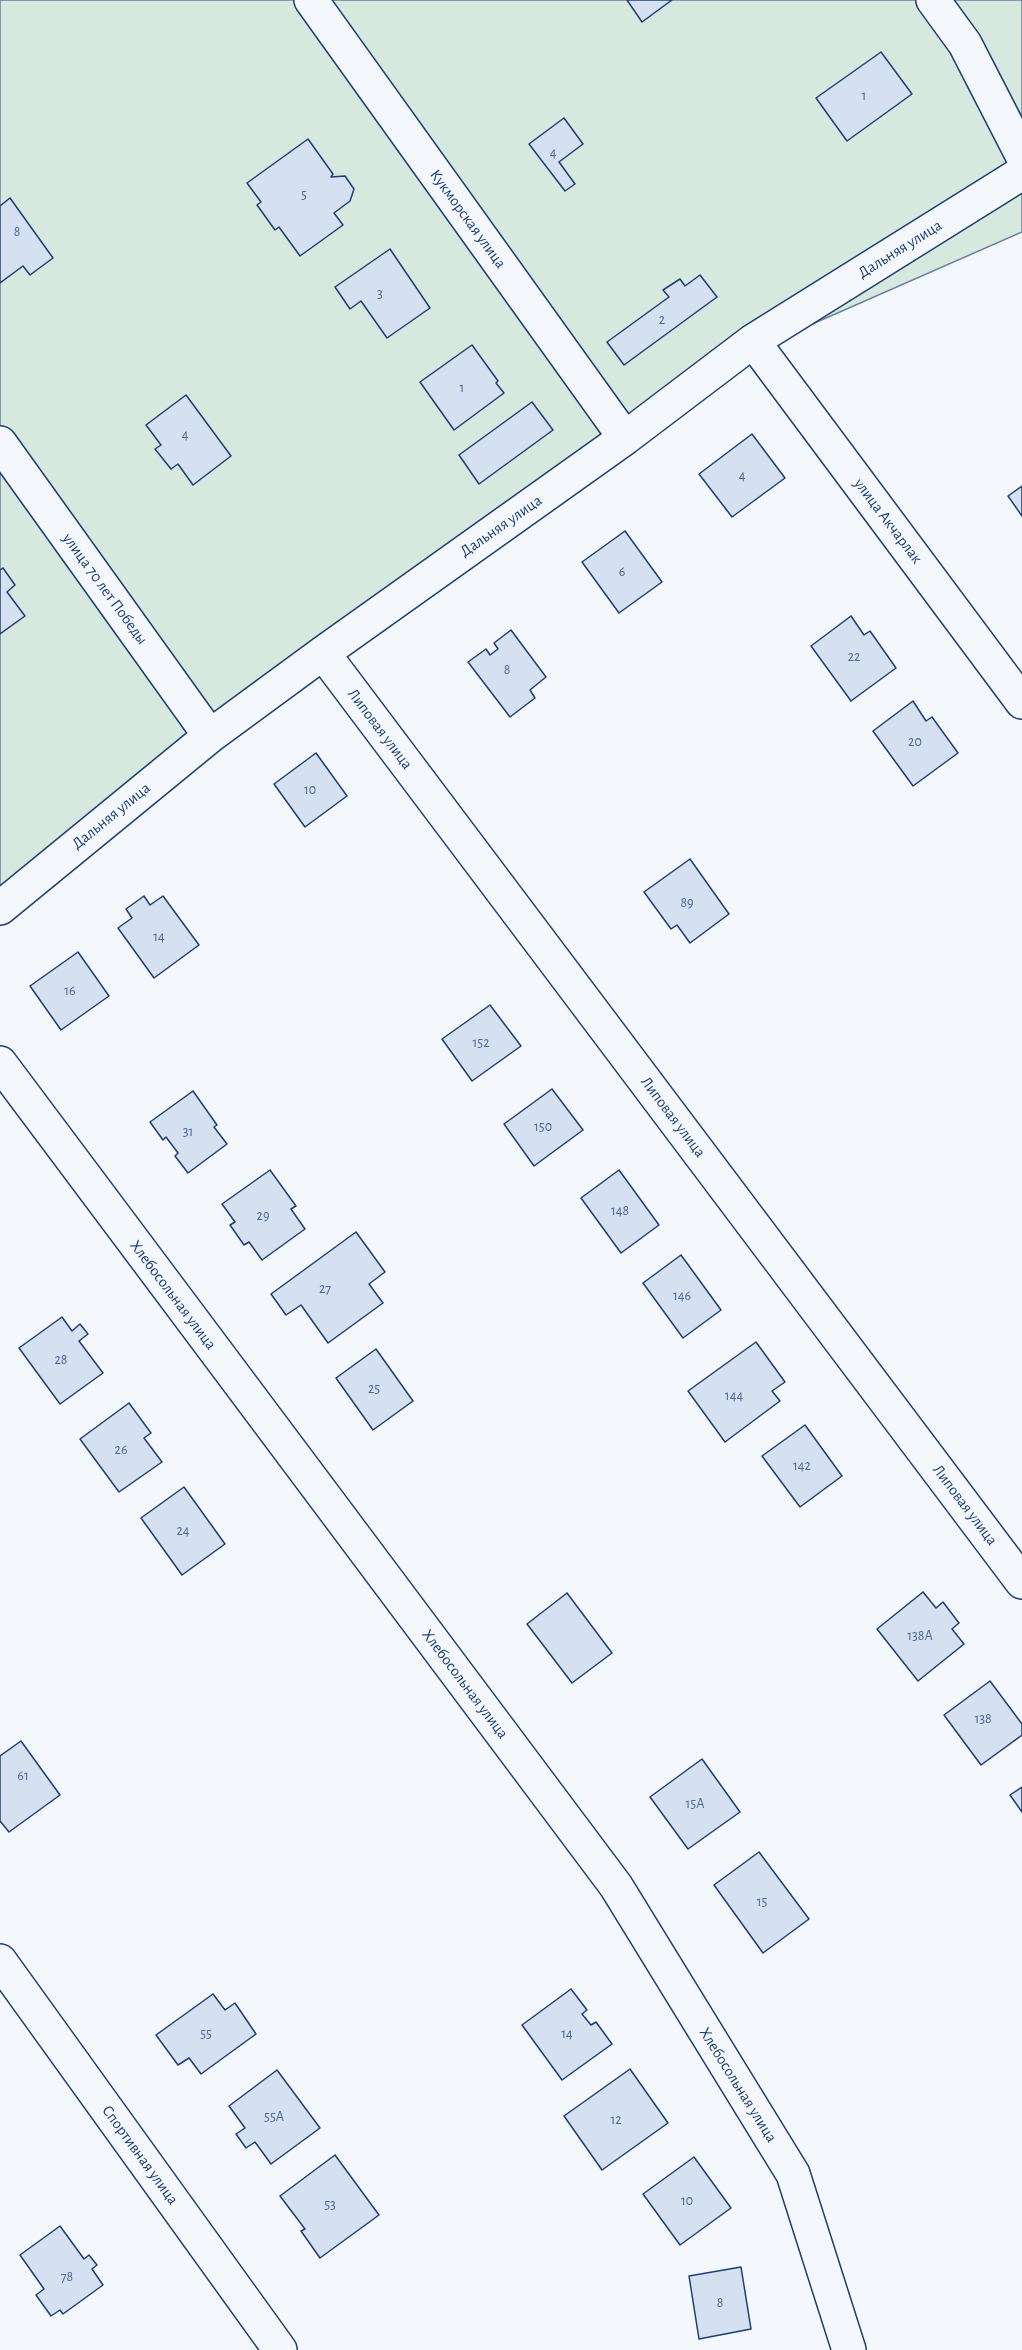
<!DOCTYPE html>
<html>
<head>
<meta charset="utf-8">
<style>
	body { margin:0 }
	canvas { display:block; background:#f4f7fb }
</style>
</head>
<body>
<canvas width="1022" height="2350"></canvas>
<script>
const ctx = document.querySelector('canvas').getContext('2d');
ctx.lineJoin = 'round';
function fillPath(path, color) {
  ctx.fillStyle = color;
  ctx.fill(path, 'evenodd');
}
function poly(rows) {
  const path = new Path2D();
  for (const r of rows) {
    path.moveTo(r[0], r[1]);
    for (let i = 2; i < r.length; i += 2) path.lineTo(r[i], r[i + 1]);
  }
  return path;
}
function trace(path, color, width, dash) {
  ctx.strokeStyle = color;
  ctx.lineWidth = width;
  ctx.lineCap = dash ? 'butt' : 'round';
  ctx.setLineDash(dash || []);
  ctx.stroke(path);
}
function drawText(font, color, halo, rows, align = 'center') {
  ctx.font = font + ' "Alegreya Sans",sans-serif';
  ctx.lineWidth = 4.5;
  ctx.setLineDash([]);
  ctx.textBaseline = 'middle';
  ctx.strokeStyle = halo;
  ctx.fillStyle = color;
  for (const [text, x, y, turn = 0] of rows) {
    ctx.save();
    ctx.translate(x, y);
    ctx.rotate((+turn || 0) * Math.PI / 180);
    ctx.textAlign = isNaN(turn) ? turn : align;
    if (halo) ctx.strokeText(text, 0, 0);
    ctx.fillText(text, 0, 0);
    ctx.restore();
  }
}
const green = poly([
	[0,0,1022,0,1022,232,710,369,0,887,0,0]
]);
const building = poly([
	[627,0,672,0,642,22,627,0],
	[881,52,912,94,847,141,816,98,881,52],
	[564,118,583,144,559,162,575,184,565,191,529,144,564,118],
	[308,139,333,174,331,177,345,176,354,189,350,201,334,213,343,225,300,256,279,227,275,230,257,205,261,202,247,183,308,139],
	[10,198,53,258,30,275,23,266,0,283,0,206,10,198],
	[390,249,430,308,387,338,361,301,350,309,335,287,390,249],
	[700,275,717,297,624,365,607,342,669,297,663,290,680,279,685,286,700,275],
	[472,345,498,381,496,383,504,393,454,430,420,382,472,345],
	[186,395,231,456,193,485,178,464,171,469,155,449,161,445,146,425,186,395],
	[532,402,553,430,479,484,459,455,532,402],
	[752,434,785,478,732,517,699,474,752,434],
	[1022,486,1022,516,1008,496,1022,486],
	[625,531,662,582,619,613,582,562,625,531],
	[3,568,15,585,7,592,25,616,0,634,0,570,3,568],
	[851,616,864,635,870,631,896,668,851,701,811,646,851,616],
	[511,630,546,677,530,690,535,698,510,717,468,662,486,649,490,655,498,649,494,643,511,630],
	[913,701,926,721,932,717,958,753,913,786,873,731,913,701],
	[316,753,347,796,305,827,274,784,316,753],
	[690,859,729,914,690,943,677,925,671,929,644,892,690,859],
	[144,896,150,905,163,896,199,945,154,978,118,928,132,918,126,909,144,896],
	[78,952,109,996,61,1030,30,986,78,952],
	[490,1005,521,1046,472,1081,442,1039,490,1005],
	[552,1089,583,1130,534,1166,504,1124,552,1089],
	[193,1091,217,1125,214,1127,227,1144,188,1173,175,1156,178,1153,166,1137,163,1140,150,1122,193,1091],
	[270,1170,296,1206,291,1209,305,1229,262,1260,249,1242,244,1245,230,1225,235,1222,222,1204,270,1170],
	[619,1170,659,1225,621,1253,581,1198,619,1170],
	[356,1232,385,1272,369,1284,383,1303,328,1343,301,1305,286,1315,271,1294,356,1232],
	[681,1255,721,1310,683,1338,643,1283,681,1255],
	[62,1317,72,1331,80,1324,88,1334,79,1341,103,1373,60,1404,19,1348,62,1317],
	[756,1342,785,1382,772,1391,780,1401,725,1442,688,1391,756,1342],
	[376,1349,413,1401,373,1430,336,1378,376,1349],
	[129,1403,151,1433,144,1438,162,1462,119,1492,80,1439,129,1403],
	[805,1425,842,1476,800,1507,762,1456,805,1425],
	[184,1487,225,1544,182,1575,141,1518,184,1487],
	[923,1592,936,1608,943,1602,959,1623,952,1629,964,1644,918,1681,877,1629,923,1592],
	[567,1593,612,1653,572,1683,527,1624,567,1593],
	[990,1681,1022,1724,1022,1735,981,1765,944,1715,990,1681],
	[21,1741,60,1795,9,1832,0,1821,0,1756,21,1741],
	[702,1759,740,1812,688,1849,650,1797,702,1759],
	[1022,1787,1022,1812,1010,1795,1022,1787],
	[759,1852,809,1919,763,1953,714,1885,759,1852],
	[571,1989,587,2010,582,2014,591,2025,596,2022,612,2044,562,2080,522,2025,571,1989],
	[213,1994,225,2010,235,2003,256,2034,201,2074,189,2058,178,2065,156,2035,213,1994],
	[630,2069,668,2123,602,2170,564,2116,630,2069],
	[277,2070,320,2128,271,2164,255,2142,246,2148,236,2134,245,2128,229,2106,277,2070],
	[335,2155,379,2215,320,2258,301,2231,305,2229,280,2196,335,2155],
	[694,2157,731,2208,680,2245,643,2194,694,2157],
	[60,2226,84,2259,89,2255,97,2265,92,2269,103,2285,63,2314,60,2310,51,2316,36,2295,44,2289,20,2255,60,2226],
	[741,2267,751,2329,699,2339,689,2276,741,2267]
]);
const minor = poly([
	[311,0,625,438],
	[933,0,965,44,1022,155],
	[753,341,1022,702],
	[0,443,210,736],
	[323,653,1022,1582],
	[0,908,210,736,323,653,625,438,753,341,1022,173],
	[0,1063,616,1886,793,2174,849,2350],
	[0,1961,280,2350]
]);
const numberNames = [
	["1",864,96],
	["4",553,153],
	["5",304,195],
	["8",17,232],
	["3",380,294],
	["2",662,320],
	["1",462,388],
	["4",185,435],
	["4",742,476],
	["6",622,572],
	["22",854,657],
	["8",507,670],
	["20",915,742],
	["10",310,790],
	["89",687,903],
	["14",159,937],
	["16",70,991],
	["152",481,1043],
	["150",543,1127],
	["31",188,1132],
	["148",620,1211],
	["29",263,1216],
	["27",325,1289],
	["146",682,1296],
	["28",61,1360],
	["25",374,1389],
	["144",734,1396],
	["26",121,1450],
	["142",802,1466],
	["24",183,1531],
	["138А",920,1636],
	["138",983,1719],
	["61",23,1776],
	["15А",695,1804],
	["15",762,1902],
	["55",206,2034],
	["14",567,2034],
	["55А",274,2117],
	["12",616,2120],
	["10",687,2201],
	["53",330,2205],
	["78",67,2277],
	["8",720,2303]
];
const streetNames = [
	["Кукморская улица",468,219,54],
	["Дальняя улица",900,249,-32],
	["улица Акчарлак",888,521,53],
	["Дальняя улица",501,526,-35],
	["улица 70 лет Победы",105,589,54],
	["Липовая улица",380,729,53],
	["Дальняя улица",111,816,-39],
	["Липовая улица",673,1117,53],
	["Хлебосольная улица",173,1295,53],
	["Липовая улица",965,1505,53],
	["Хлебосольная улица",465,1684,53],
	["Хлебосольная улица",738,2085,58],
	["Спортивная улица",140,2155,54]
];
fillPath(green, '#d7e8df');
trace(green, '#687fa3', 1.5);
fillPath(building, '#d5e0f0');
trace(building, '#1d3f73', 1.5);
trace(minor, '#1d3f73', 36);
trace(minor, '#f4f7fb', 33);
drawText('14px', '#4b6792', null, numberNames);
drawText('16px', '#1d3f73', '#f4f7fb', streetNames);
</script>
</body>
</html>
